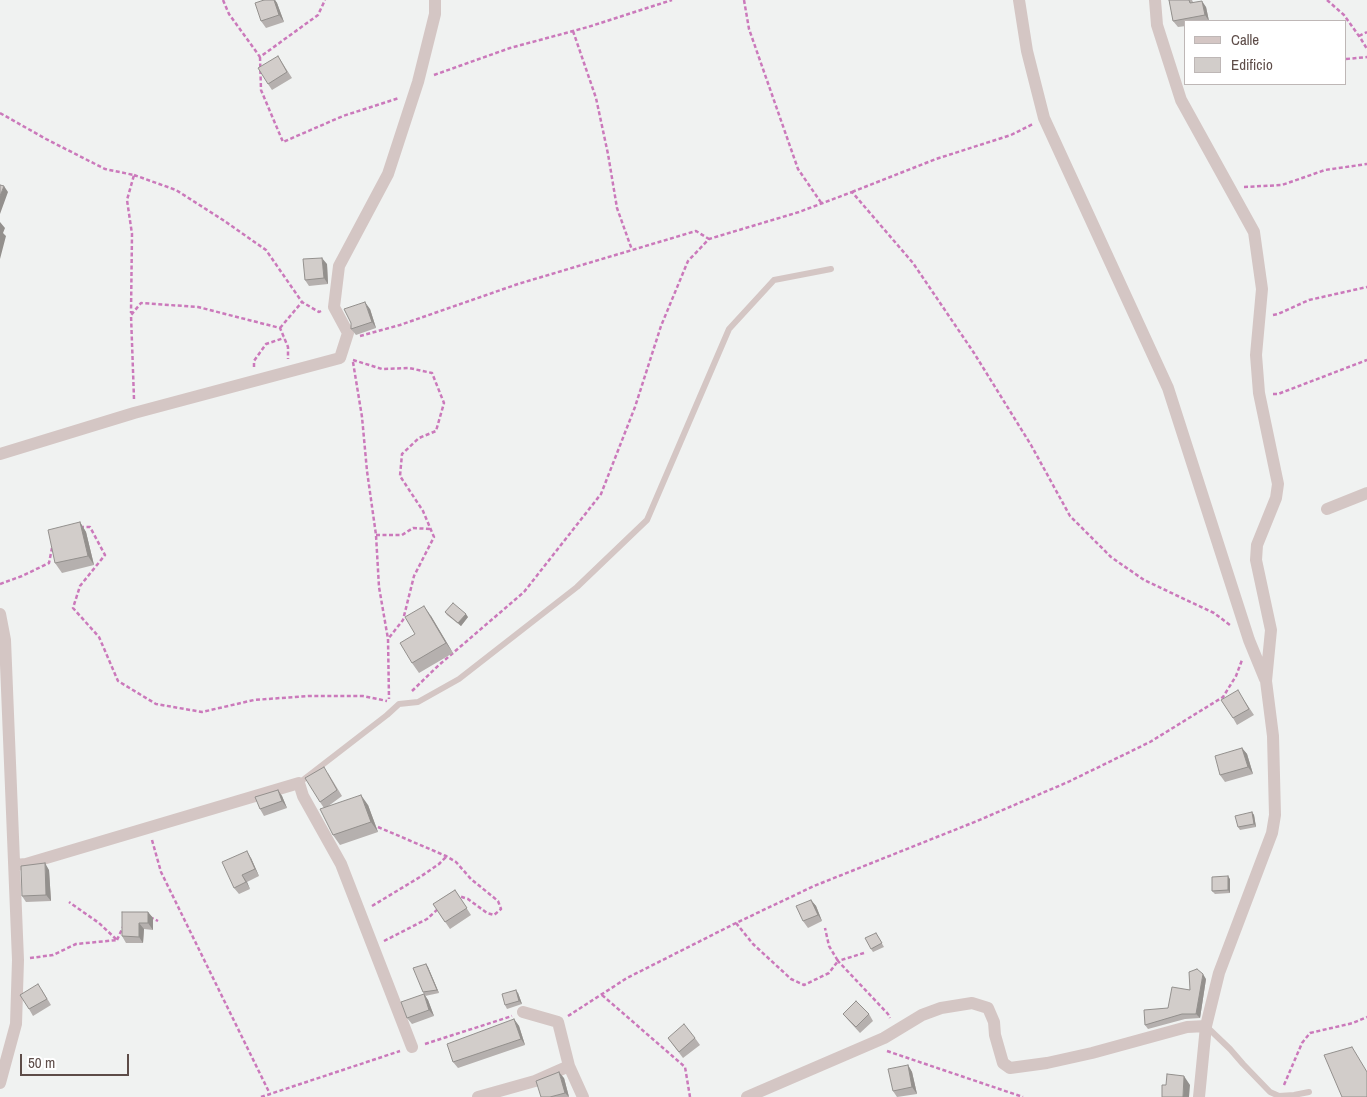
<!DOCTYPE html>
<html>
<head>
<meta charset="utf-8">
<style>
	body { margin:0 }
	#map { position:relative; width:1367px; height:1097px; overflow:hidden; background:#f0f2f1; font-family:"Archivo Narrow",sans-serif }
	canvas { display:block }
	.legend { position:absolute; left:1184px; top:20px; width:162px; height:65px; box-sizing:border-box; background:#fff; border:1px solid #beb7b6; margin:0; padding:6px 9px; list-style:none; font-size:15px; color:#5d4c48 }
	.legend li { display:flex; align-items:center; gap:10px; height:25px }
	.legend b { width:25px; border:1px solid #beb7b6 }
	.scale { position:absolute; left:20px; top:1054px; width:109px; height:22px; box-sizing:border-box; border:2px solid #5d4c48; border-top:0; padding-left:6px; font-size:15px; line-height:18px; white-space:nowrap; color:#5d4c48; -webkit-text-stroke:4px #fff; paint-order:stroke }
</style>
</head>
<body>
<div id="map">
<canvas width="1367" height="1097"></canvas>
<ul class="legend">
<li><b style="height:6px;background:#d4c6c4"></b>Calle</li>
<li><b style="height:14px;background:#d2cdca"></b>Edificio</li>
</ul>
<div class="scale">50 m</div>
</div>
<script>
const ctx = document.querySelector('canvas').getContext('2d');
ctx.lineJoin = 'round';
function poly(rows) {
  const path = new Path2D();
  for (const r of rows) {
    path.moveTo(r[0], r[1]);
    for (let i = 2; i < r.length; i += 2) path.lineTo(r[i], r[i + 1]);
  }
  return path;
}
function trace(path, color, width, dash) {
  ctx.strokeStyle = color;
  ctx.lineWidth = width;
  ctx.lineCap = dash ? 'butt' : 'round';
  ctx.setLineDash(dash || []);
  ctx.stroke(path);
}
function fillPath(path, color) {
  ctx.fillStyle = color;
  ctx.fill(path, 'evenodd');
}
const path = poly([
	[223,0,229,14,260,57,318,15,325,0],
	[744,0,749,29,798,169,822,204],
	[1327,0,1344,15,1361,39,1367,49],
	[573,31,596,98,608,154,617,208,632,250],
	[1359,36,1367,32],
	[260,57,261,90,283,142,343,116,399,98],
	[1346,59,1367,57],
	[434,75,510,48,588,27,672,0],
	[0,113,46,139,105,169,134,175,127,200,132,234,131,313],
	[134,175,176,190,223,220,266,250,302,302,319,312,321,311],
	[1244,187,1282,185,1325,170,1367,164],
	[852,192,936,159,1011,135,1033,124],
	[1273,315,1278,314,1309,300,1367,287],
	[280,328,302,302],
	[360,336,400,325,518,284,696,231,709,239],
	[353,360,382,369,409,368,432,373,444,403,436,431,419,438,402,454,400,476,423,511,434,537,414,576,403,620,388,639],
	[353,362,362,417,367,471,376,535,379,587,388,639,389,699],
	[254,367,254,361,266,344,284,338],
	[1273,394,1278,394,1367,360],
	[134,399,131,315,141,303,198,307,280,328,288,347,288,359],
	[80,527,90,527,105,555,80,586,73,608,99,637,118,681,156,704,202,712,254,700,308,696,363,696,387,701],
	[376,535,402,535,413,528,430,529],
	[0,584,22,576,49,563,52,548],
	[412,691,439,665,524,592,601,494,635,407,661,326,688,261,709,239,799,212,852,192,913,263,974,353,1031,445,1070,516,1111,557,1144,580,1214,613,1230,625],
	[378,827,446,856,456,862,471,879,498,901,501,909,494,915,487,913,468,899,459,896,456,897],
	[152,840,161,872,270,1094],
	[372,906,420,877,439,864,446,857],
	[150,917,158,921],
	[736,923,753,944,791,979,804,985,829,973,838,961,829,946,825,928],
	[117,940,123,927],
	[384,941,427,919,439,908],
	[864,953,838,961,888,1014,890,1018],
	[30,958,53,955,76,944,117,940,99,923,69,902],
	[602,995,685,1067,690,1097],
	[568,1016,627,978,736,923,814,886,977,821,1068,782,1150,742,1223,697,1236,676,1242,660],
	[425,1044,512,1016],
	[887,1051,1023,1097],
	[1284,1085,1302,1043,1310,1033,1353,1023,1367,1017],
	[261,1097,400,1051]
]);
const lane = poly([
	[299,783,387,715,399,704,418,702,459,679,577,587,647,520,729,329,774,280,831,269],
	[1207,1027,1230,1049,1243,1064,1270,1092,1279,1096,1294,1095,1309,1092]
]);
const street = poly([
	[1019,0,1027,51,1044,118,1168,388,1249,640,1265,679],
	[1155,0,1157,25,1181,100,1254,232,1262,289,1256,355,1259,393,1278,484,1276,498,1257,545,1256,560,1271,630,1266,681,1273,736,1275,815,1272,833,1219,973,1206,1026,1199,1097],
	[0,454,134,413,340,358,348,333,334,307,339,266,388,174,418,82,435,14,435,0],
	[1327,509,1367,493],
	[0,614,5,640,18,960,16,1024,0,1083],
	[15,865,26,864,299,783,303,796,341,864,412,1047],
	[523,1012,558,1022,569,1066,583,1097],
	[478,1097,535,1081,569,1066],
	[747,1097,884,1038,922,1015,941,1008,972,1003,988,1008,994,1022,995,1035,1003,1063,1010,1068,1047,1063,1092,1053,1187,1027,1206,1026]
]);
const wall = poly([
	[264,0,275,0,277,3,284,22,266,28,261,21],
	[1169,0,1192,0,1193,2,1206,7,1209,21,1186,21,1186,26,1178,27,1173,21],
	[278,56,292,78,272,90,268,84],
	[327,264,328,284,309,286,305,280],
	[370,309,376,328,356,335,351,329],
	[80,522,86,532,94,565,62,573,55,563],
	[445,612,468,617,461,626,447,615],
	[431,616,453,653,419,673,412,663,415,634],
	[1242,697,1254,715,1237,725,1233,718],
	[1242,748,1247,754,1253,774,1225,782,1220,775],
	[328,773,342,796,327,807,368,805,378,832,340,845,333,835,324,808,320,802],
	[278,790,282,796,287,808,264,816,260,809],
	[1252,812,1254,815,1256,827,1240,830,1238,827],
	[251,858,259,876,247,882,250,889,239,894,234,888],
	[49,870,51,901,26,902,22,896],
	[1230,879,1230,893,1215,894,1212,891],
	[455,890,471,915,450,929,433,904],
	[811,900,816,906,822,921,808,928,803,921],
	[148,912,153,918,153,930,144,929,143,943,126,943,122,936],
	[876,933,884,947,873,952,871,949],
	[426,964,428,967,439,993,425,996,423,992],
	[1206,979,1200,1018,1185,1019,1148,1029,1145,1025,1168,1008,1190,990],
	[42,990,51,1005,33,1016,29,1009],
	[518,993,522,1004,507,1009,505,1005],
	[424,994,428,1000,434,1016,412,1024,407,1018],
	[843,1014,869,1014,873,1021,860,1033,848,1020],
	[514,1019,519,1026,525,1045,458,1068,453,1062],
	[668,1038,695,1038,700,1045,683,1058],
	[908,1065,912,1072,917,1094,897,1097,893,1091],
	[564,1078,569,1097,541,1097]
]);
const shadedWall = poly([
	[274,0,275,0,277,3,284,22,279,15],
	[1202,1,1206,7,1209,21,1205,15],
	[4,186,8,192,0,214,0,196],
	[0,222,5,228,3,233,6,236,0,259],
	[322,258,327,264,328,284,324,278],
	[365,302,370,309,376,328,372,322],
	[80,522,86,532,94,565,88,556],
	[424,606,431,616,453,653,446,643],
	[466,614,468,617,461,626,458,623],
	[1242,748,1247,754,1253,774,1248,767],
	[278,790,282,796,287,808,282,801],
	[361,795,368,805,378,832,371,822],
	[1252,812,1254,815,1256,827,1254,824],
	[247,851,251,858,259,876,255,869],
	[45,863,49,870,51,901,46,895],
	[242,875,247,882,250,889],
	[1228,876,1230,879,1230,893,1228,890],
	[811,900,816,906,822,921,818,915],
	[148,912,153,918,153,930,148,923],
	[139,923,144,929,143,943,139,937],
	[426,964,428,967,439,993,437,990],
	[1203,974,1206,979,1200,1018,1196,1014],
	[516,990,518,993,522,1004,519,1001],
	[424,994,428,1000,434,1016,429,1010],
	[514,1019,519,1026,525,1045,521,1039],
	[908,1065,912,1072,917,1094,912,1087],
	[559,1072,564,1078,569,1097,565,1093],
	[1184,1076,1190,1085,1189,1097,1183,1097]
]);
const building = poly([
	[264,0,274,0,279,15,261,21,255,3,264,0],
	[1169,0,1189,0,1190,3,1202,1,1205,15,1173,21,1169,0],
	[278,56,287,72,268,84,258,68,278,56],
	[0,185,4,186,0,196,0,185],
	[322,258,324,278,305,280,303,259,322,258],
	[365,302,372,322,351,329,351,323,344,309,365,302],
	[80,522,88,556,55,563,48,530,80,522],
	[453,603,466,614,458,623,445,612,453,603],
	[424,606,446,643,412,663,400,643,415,634,405,617,424,606],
	[1238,690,1249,709,1233,718,1221,700,1238,690],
	[1242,748,1248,767,1220,775,1215,756,1242,748],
	[324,767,337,790,320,802,305,778,324,767],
	[278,790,282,801,260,809,255,797,278,790],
	[361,795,371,822,333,835,320,809,361,795],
	[1252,812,1254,824,1238,827,1235,816,1252,812],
	[247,851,255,869,242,875,246,882,234,888,222,862,247,851],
	[45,863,46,895,22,896,21,866,45,863],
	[1228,876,1228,890,1212,891,1212,877,1228,876],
	[455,890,467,908,445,922,433,904,455,890],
	[811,900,818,915,803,921,796,906,811,900],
	[122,912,148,912,148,923,139,923,139,937,122,936,122,912],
	[876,933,882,943,871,949,865,938,876,933],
	[426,964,437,990,423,992,413,968,426,964],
	[1197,969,1203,974,1196,1014,1182,1014,1145,1025,1144,1010,1168,1008,1172,987,1190,990,1189,972,1197,969],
	[38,984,47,999,29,1009,20,995,38,984],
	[516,990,519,1001,505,1005,502,994,516,990],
	[424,994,429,1010,407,1018,401,1002,424,994],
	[856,1001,869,1014,856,1027,843,1014,856,1001],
	[514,1019,521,1039,453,1062,447,1044,514,1019],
	[684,1024,695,1038,679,1052,668,1038,684,1024],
	[1352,1047,1367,1072,1367,1097,1342,1097,1324,1055,1352,1047],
	[908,1065,912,1087,893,1091,888,1069,908,1065],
	[559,1072,565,1093,550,1097,541,1097,536,1081,559,1072],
	[1167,1074,1184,1076,1183,1097,1162,1097,1162,1085,1166,1085,1167,1074]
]);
trace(path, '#cb79bb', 2.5, [4, 2.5]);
trace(lane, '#d4c6c4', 6);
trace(street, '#d4c6c4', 12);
fillPath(wall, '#b5b0ae');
fillPath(shadedWall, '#93908d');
fillPath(building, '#d2cdca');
trace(building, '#93908d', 1);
</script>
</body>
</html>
